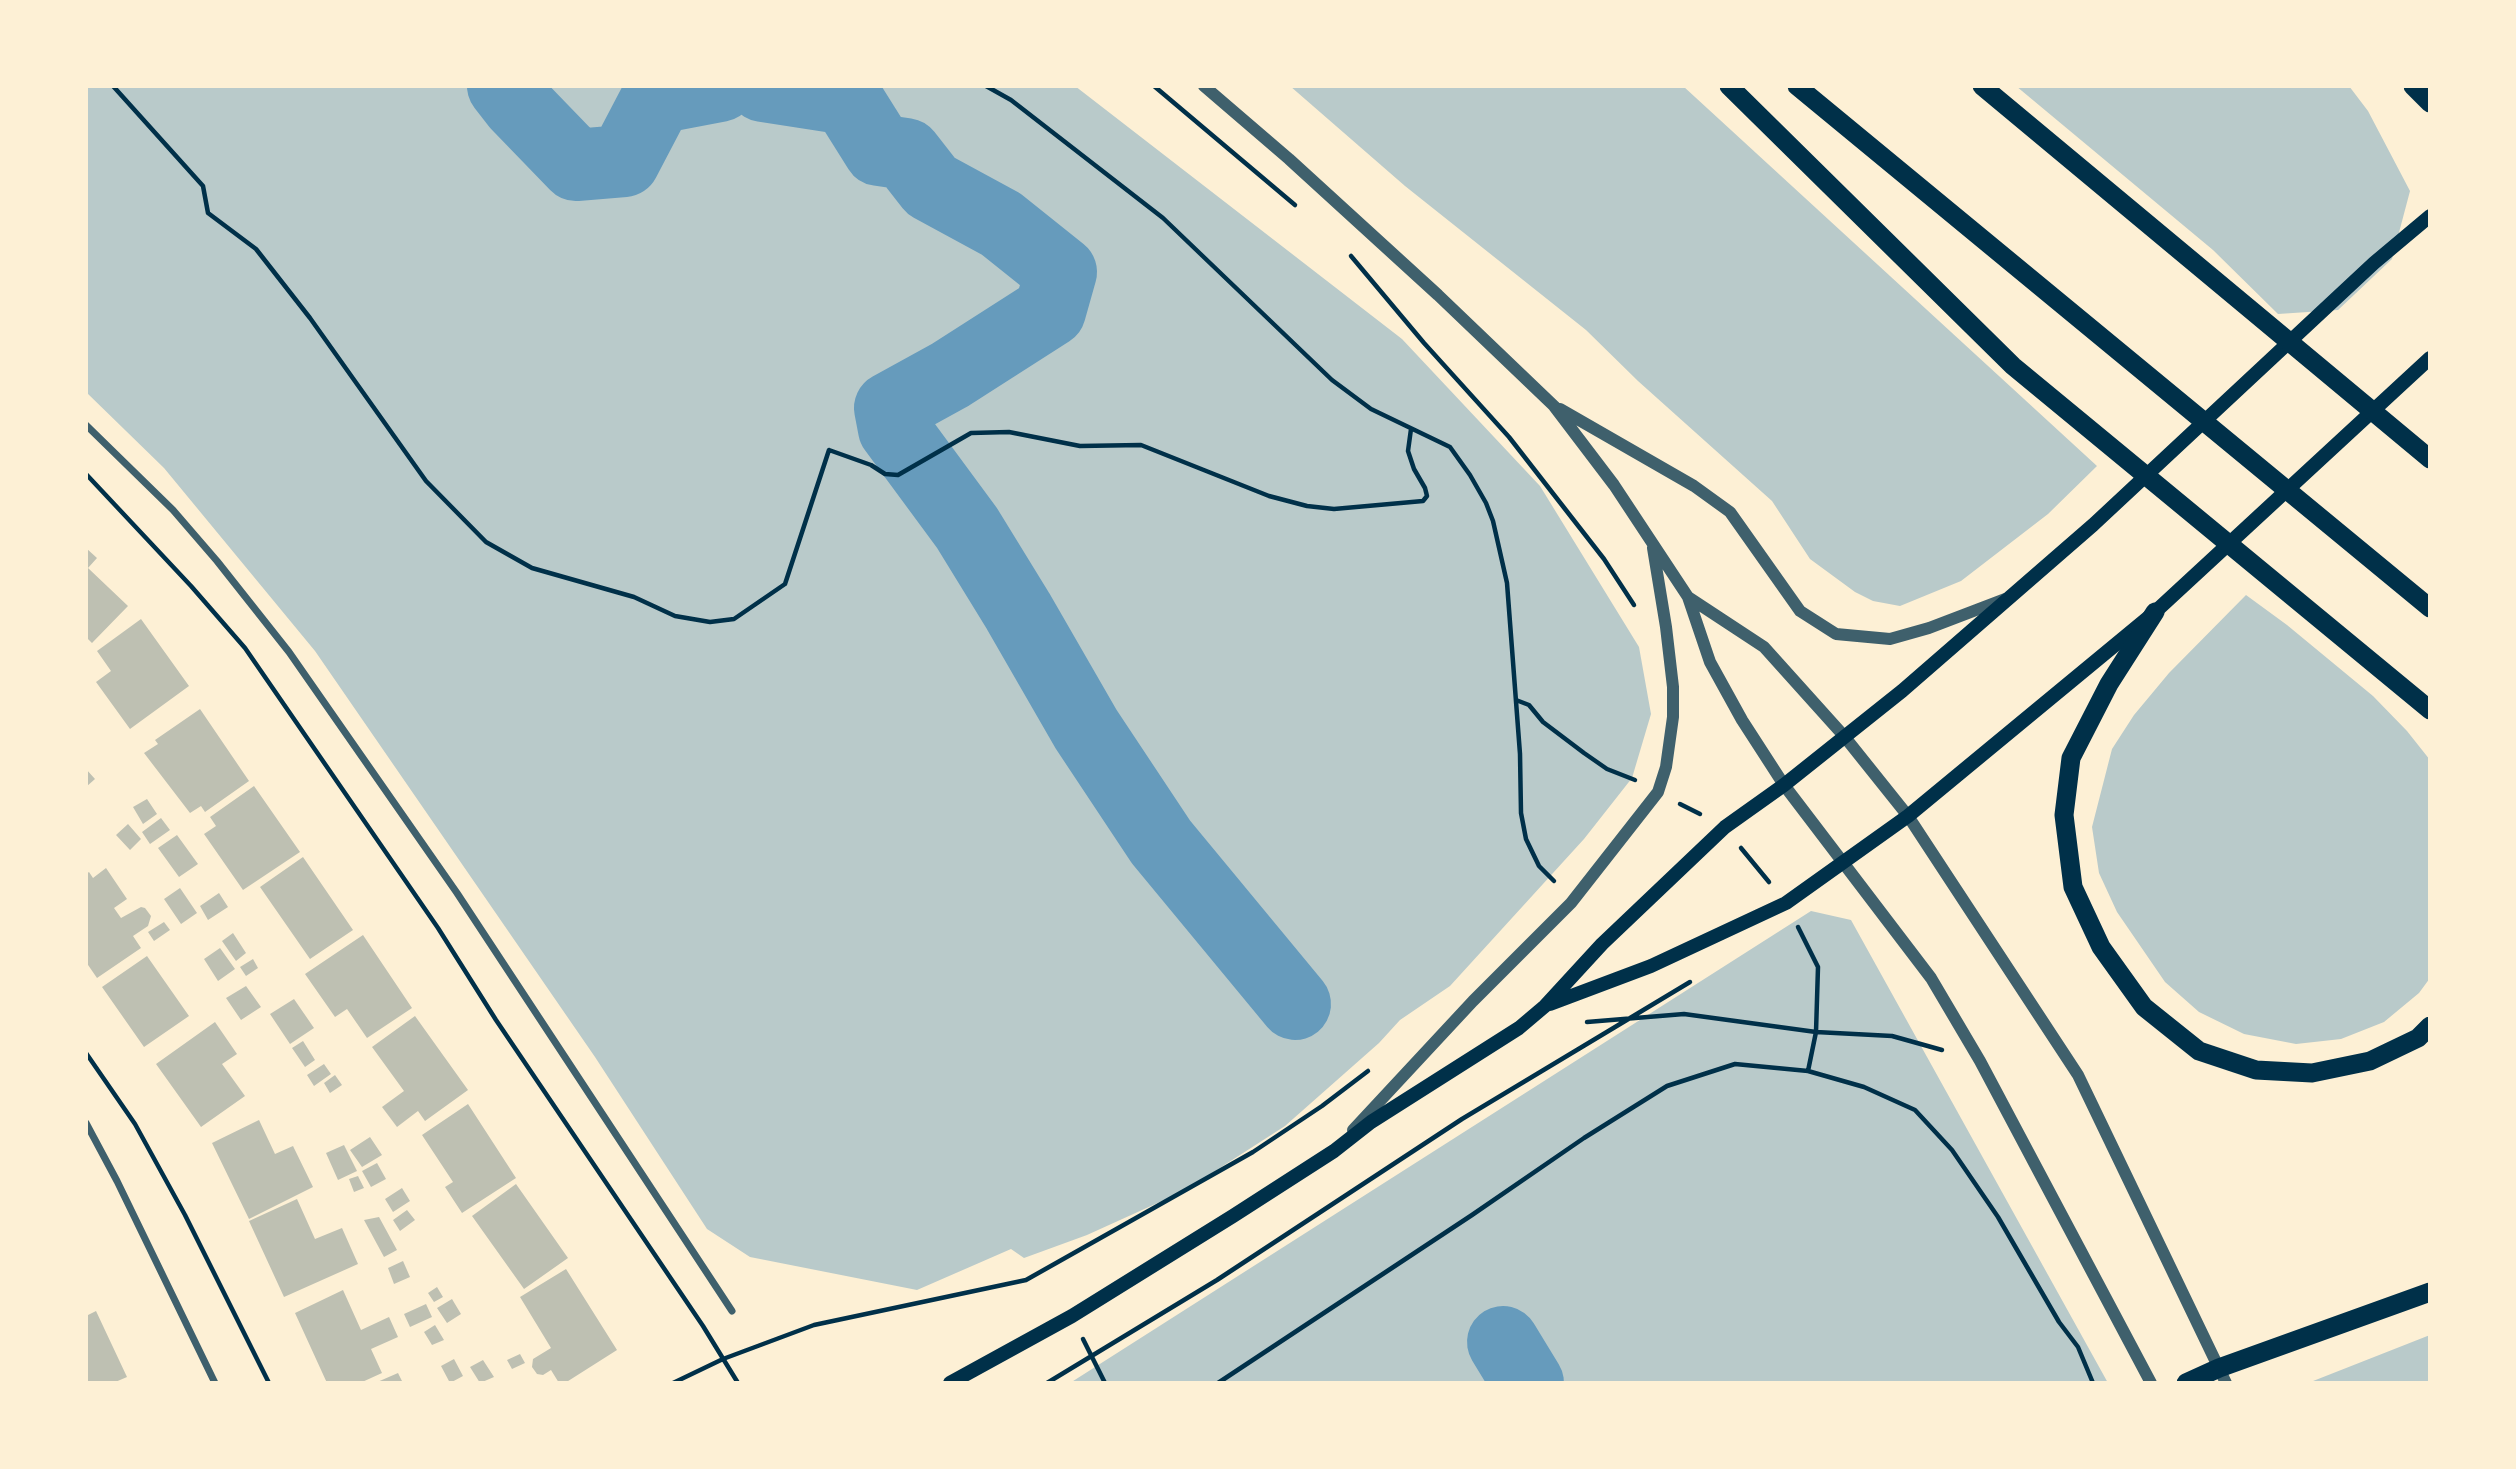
<!DOCTYPE html>
<html>
<head>
<meta charset="utf-8">
<style>
	body { margin:0 }
	#map { position:relative; width:2516px; height:1469px; overflow:hidden; background:#fdf0d5; font-family:Signika,sans-serif }
	canvas { display:block }
	.frame { position:absolute; inset:0; border:88px solid #fdf0d5; pointer-events:none }
</style>
</head>
<body>
<div id="map">
<canvas width="2516" height="1469"></canvas>
<div class="frame"></div>
</div>
<script>
const ctx = document.querySelector('canvas').getContext('2d');
ctx.lineJoin = 'round';
function fillPath(path, color) {
  ctx.fillStyle = color;
  ctx.fill(path, 'evenodd');
}
function poly(rows) {
  const path = new Path2D();
  for (const r of rows) {
    path.moveTo(r[0], r[1]);
    for (let i = 2; i < r.length; i += 2) path.lineTo(r[i], r[i + 1]);
  }
  return path;
}
function trace(path, color, width, dash) {
  ctx.strokeStyle = color;
  ctx.lineWidth = width;
  ctx.lineCap = dash ? 'butt' : 'round';
  ctx.setLineDash(dash || []);
  ctx.stroke(path);
}
const green = poly([
	[86,86,1075,86,1402,339,1540,486,1639,647,1651,714,1632,778,1584,839,1450,986,1400,1020,1379,1043,1285,1126,1184,1191,1087,1235,1024,1258,1011,1249,917,1290,750,1257,707,1229,595,1057,315,651,164,468,86,392],
	[1290,86,1683,86,2097,466,2048,514,1961,581,1900,606,1873,601,1855,592,1810,559,1772,501,1638,381,1586,330,1405,186],
	[2016,86,2349,86,2368,111,2410,191,2392,259,2338,310,2278,314,2213,250],
	[2246,595,2287,625,2373,696,2407,731,2430,760,2430,978,2419,993,2384,1022,2341,1039,2296,1044,2244,1034,2199,1012,2165,982,2117,912,2099,873,2092,827,2112,749,2134,715,2169,673],
	[1811,911,1851,920,2108,1383,1070,1383],
	[2430,1335,2430,1383,2308,1383]
]);
const river = poly([
	[503,86,517,104,576,165,624,161,657,98,720,86],
	[763,86,847,99,879,150,906,154,931,186,1001,224,1061,272,1050,311,950,375,890,408,894,429,967,528,1018,611,1086,729,1161,842,1295,1004],
	[1503,1342,1528,1383]
]);
const building = poly([
	[86,548,97,558,88,568,128,606,92,643,86,637],
	[141,619,189,686,130,729,96,682,111,671,97,651],
	[200,709,249,781,205,812,201,806,190,813,144,753,158,744,155,740],
	[86,769,95,779,86,787],
	[254,786,300,852,243,890,204,834,216,826,210,817],
	[147,799,157,814,143,824,133,807],
	[161,818,170,830,150,844,142,832],
	[128,824,141,839,130,850,116,835],
	[177,835,198,864,179,877,158,848],
	[303,857,353,930,310,959,260,887],
	[106,868,127,899,114,908,121,918,141,907,145,908,151,916,148,926,133,936,141,948,97,978,86,962,86,874,89,872,93,878],
	[180,888,197,913,181,924,164,899],
	[219,893,228,907,208,920,200,906],
	[164,922,170,930,154,941,148,932],
	[233,933,246,953,236,961,222,941],
	[363,935,412,1008,367,1038,347,1009,335,1017,305,974],
	[220,948,235,969,218,981,204,959],
	[147,956,189,1016,144,1047,102,987],
	[253,959,258,968,246,976,240,967],
	[246,986,261,1007,241,1020,226,998],
	[294,999,314,1028,290,1044,270,1014],
	[415,1016,468,1090,425,1121,418,1111,397,1127,382,1107,404,1091,372,1047],
	[215,1022,237,1054,222,1064,245,1096,201,1127,156,1064],
	[303,1041,315,1060,305,1067,292,1048],
	[324,1064,331,1074,314,1086,307,1075],
	[335,1075,342,1085,330,1093,324,1083],
	[468,1104,516,1178,462,1213,445,1187,453,1182,422,1135],
	[259,1120,275,1154,293,1146,313,1187,249,1219,212,1143],
	[370,1137,382,1155,362,1167,350,1150],
	[344,1145,357,1171,338,1180,326,1153],
	[377,1163,386,1179,371,1187,362,1171],
	[358,1176,364,1188,354,1192,349,1179],
	[516,1184,568,1258,524,1289,472,1216],
	[402,1188,410,1201,393,1212,385,1199],
	[297,1199,315,1239,342,1228,358,1264,284,1297,249,1221],
	[407,1210,415,1220,400,1231,393,1220],
	[379,1217,397,1250,384,1257,364,1220],
	[403,1261,410,1277,394,1284,388,1268],
	[566,1269,617,1350,565,1383,559,1383,551,1370,543,1375,537,1374,532,1367,533,1359,551,1348,520,1297],
	[437,1287,443,1297,434,1302,428,1293],
	[343,1290,361,1330,389,1317,398,1337,371,1349,382,1373,360,1383,327,1383,295,1313],
	[452,1299,461,1314,447,1323,437,1308],
	[426,1304,432,1317,410,1327,404,1314],
	[96,1311,127,1377,113,1383,86,1383,86,1316],
	[435,1325,444,1340,432,1345,424,1332],
	[520,1354,525,1363,512,1369,507,1360],
	[454,1359,463,1376,450,1383,441,1366],
	[483,1360,494,1377,480,1383,470,1367],
	[398,1373,403,1383,375,1383]
]);
const path = poly([
	[113,86,203,186,208,213,256,249,310,318,426,481,486,542,532,568,634,597,675,616,710,622,734,619,785,584,829,450,871,465,885,474,898,475,971,433,1009,432,1080,446,1141,445,1269,496,1307,506,1334,509,1423,501,1427,496,1425,488,1414,469,1408,451,1411,429],
	[986,86,1011,100,1163,218,1332,380,1371,409,1450,447,1470,475,1486,503,1493,521,1507,583,1520,754,1521,813,1526,839,1539,866,1554,881],
	[1154,86,1295,205],
	[1351,256,1424,343,1509,437,1604,559,1634,605],
	[86,474,191,586,245,648,438,928,496,1020,703,1326,738,1383],
	[1516,700,1529,705,1543,722,1584,753,1607,769,1635,780],
	[1680,804,1700,814],
	[1741,848,1769,882],
	[1798,927,1818,967,1816,1032,1808,1071],
	[1587,1022,1684,1014,1816,1032,1892,1036,1942,1050],
	[86,1053,135,1124,185,1215,269,1383],
	[1083,1339,1105,1383],
	[673,1383,723,1359,814,1325,1026,1280,1253,1152,1322,1106,1368,1071],
	[1047,1383,1217,1280,1462,1119,1690,982],
	[1218,1383,1472,1215,1584,1138,1667,1086,1735,1064,1808,1071,1864,1087,1915,1110,1952,1150,1998,1217,2059,1322,2078,1347,2093,1383]
]);
const minor = poly([
	[86,425,173,510,217,561,289,652,457,893,732,1311],
	[86,1123,117,1181,215,1383]
]);
const tertiary = poly([
	[1204,86,1289,159,1438,295,1554,406,1614,485,1688,597,1710,662,1742,720,1784,785,1931,978,1980,1061,2151,1383],
	[1560,409,1694,486,1730,512,1800,611,1836,634,1890,639,1929,628,2005,599],
	[1688,597,1764,647,1844,736,1908,816,2078,1075,2226,1383],
	[1353,1130,1473,1001,1571,903,1658,792,1666,767,1673,717,1673,687,1666,627,1653,548]
]);
const secondary = poly([
	[1550,1004,1651,966,1786,903,1908,816,2155,612,2430,358],
	[950,1383,1072,1316,1233,1216,1334,1151,1371,1122,1519,1028,1545,1006,1602,944,1725,827,1784,785,1902,691,2093,525,2374,263,2430,216]
]);
const trunk = poly([
	[1729,86,2013,366,2430,710],
	[1797,86,2430,608],
	[1982,86,2430,459],
	[2413,86,2430,103],
	[2155,612,2109,684,2071,758,2064,815,2073,887,2101,947,2144,1007,2199,1051,2256,1070,2312,1073,2370,1061,2418,1038,2430,1026],
	[2186,1383,2219,1368,2430,1292]
]);
fillPath(green, '#b9caca');
trace(river, '#669bbc', 72);
fillPath(building, '#bec0b2');
trace(path, '#003049', 4.5);
trace(minor, '#3f606c', 7);
trace(tertiary, '#3f606c', 12);
trace(secondary, '#003049', 14);
trace(trunk, '#003049', 19);
</script>
</body>
</html>
